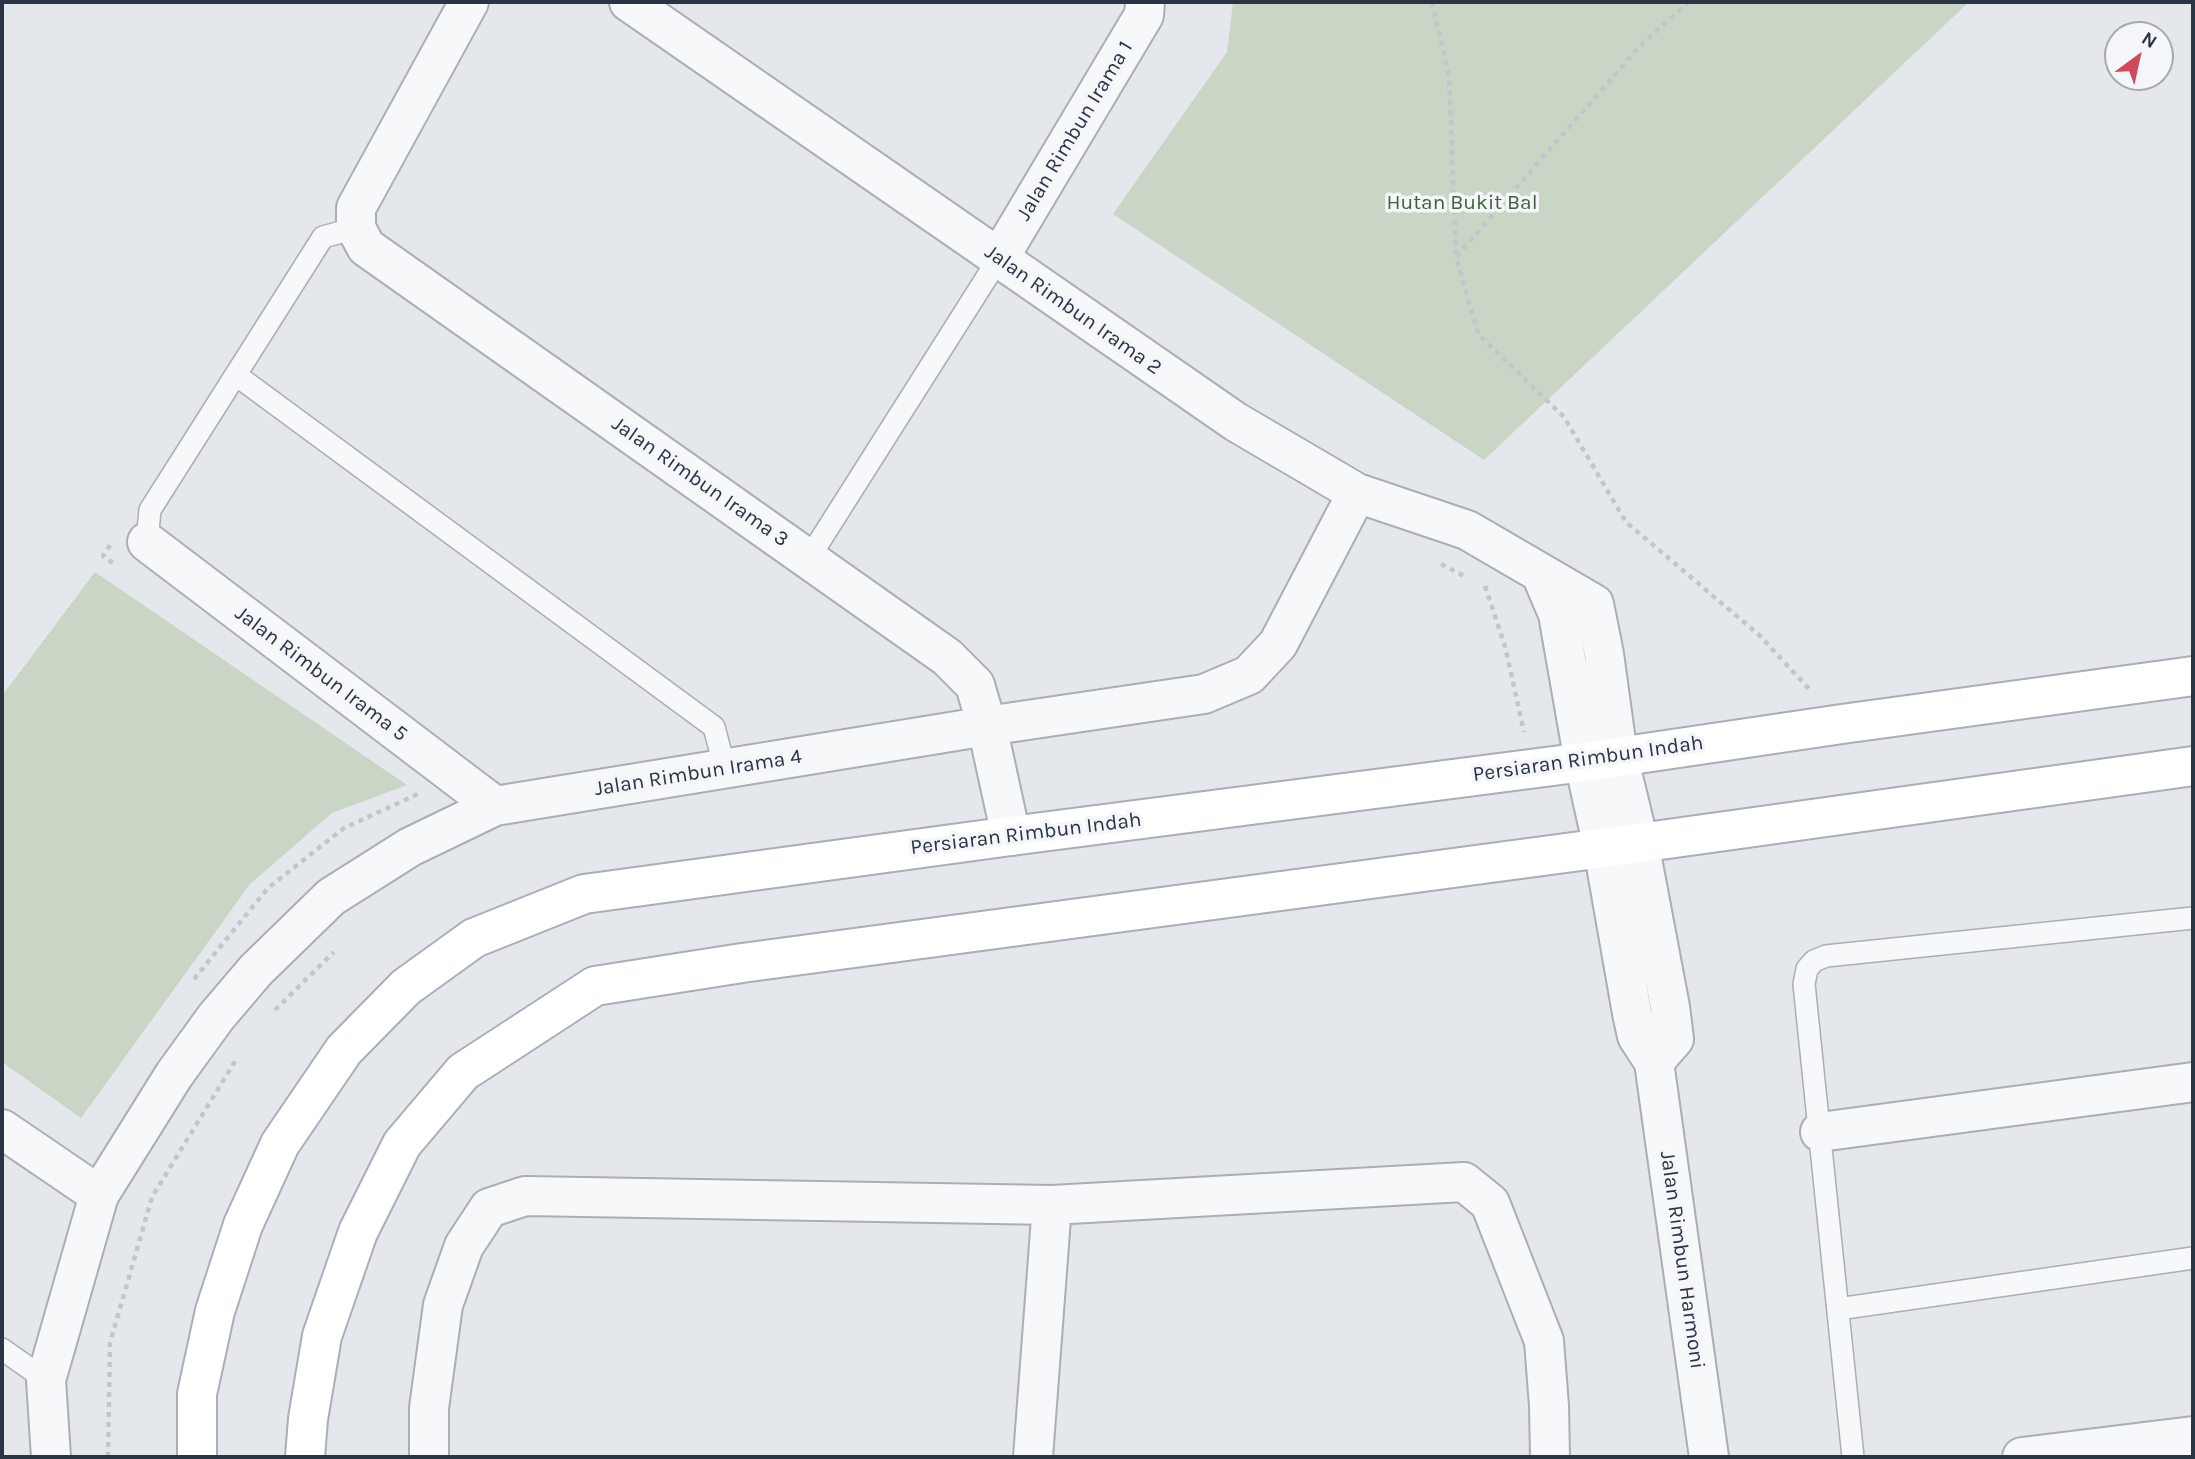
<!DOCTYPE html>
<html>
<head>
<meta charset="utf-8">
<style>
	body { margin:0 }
	#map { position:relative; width:2195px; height:1459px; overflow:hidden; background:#e4e7ec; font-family:Karla,sans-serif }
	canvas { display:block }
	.frame { position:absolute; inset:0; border:4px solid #2b3445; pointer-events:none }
	.north { position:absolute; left:2104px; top:21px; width:70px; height:70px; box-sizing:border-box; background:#f4f6f9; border:2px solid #a4a8b1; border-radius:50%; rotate:33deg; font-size:19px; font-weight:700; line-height:28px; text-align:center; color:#2b3445 }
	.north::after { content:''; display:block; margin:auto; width:24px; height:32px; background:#d1495b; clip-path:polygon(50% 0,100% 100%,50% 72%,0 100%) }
</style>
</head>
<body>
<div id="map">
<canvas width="2195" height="1459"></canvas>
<div class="frame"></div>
<div class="north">N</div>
</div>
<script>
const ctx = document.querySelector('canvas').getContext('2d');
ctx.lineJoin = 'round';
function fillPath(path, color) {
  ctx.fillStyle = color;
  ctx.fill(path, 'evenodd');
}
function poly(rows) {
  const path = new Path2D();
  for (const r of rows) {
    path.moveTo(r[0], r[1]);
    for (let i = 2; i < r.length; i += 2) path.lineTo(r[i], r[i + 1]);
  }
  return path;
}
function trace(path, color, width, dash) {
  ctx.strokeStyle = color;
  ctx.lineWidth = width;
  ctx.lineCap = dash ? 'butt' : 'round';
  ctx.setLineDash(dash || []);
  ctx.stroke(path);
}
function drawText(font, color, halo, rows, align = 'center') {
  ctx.font = font + ' Karla,sans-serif';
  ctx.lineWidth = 7;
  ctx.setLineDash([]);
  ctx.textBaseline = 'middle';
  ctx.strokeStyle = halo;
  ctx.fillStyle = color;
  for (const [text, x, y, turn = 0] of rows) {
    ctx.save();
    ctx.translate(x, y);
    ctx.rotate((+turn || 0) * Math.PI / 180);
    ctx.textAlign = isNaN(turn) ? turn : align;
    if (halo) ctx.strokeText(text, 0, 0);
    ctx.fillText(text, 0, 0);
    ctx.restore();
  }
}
const green = poly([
	[1233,2,1969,2,1484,460,1113,214,1227,52],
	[95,572,407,785,332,813,250,884,81,1118,2,1062,2,696]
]);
const path = poly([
	[1432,2,1449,76,1456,256],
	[1689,2,1639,47,1456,257,1478,334,1564,417,1626,522,1759,635,1810,690],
	[110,545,103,556,114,564],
	[1441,564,1464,576],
	[1485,586,1505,646,1524,732],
	[194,979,268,888,344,828,418,794],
	[275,1010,334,952],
	[108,1457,110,1343,152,1197,237,1058]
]);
const lane = poly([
	[236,375,714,727,725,769],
	[147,542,150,510,323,237,356,228],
	[809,558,999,258],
	[1838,1309,2193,1258],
	[2,1349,46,1380],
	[1853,1457,1804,984,1807,969,1814,961,1826,956,2193,918]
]);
const street = poly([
	[469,2,356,208,356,228,366,247,947,657,975,685,987,726,1011,836],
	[629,2,1236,422,1357,493,1467,530,1594,604,1604,654,1618,756,1639,843,1670,1007,1674,1039,1654,1062],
	[999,258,1144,15,1145,2],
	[147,542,495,806],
	[1541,574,1558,614,1584,762,1603,848,1632,1013,1637,1036,1654,1062,1709,1457],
	[2,1129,99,1195],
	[1820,1132,2193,1082],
	[51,1457,46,1380,99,1195,174,1075,216,1017,256,970,331,897,410,847,495,806,987,726,1204,694,1249,675,1278,644,1357,493],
	[429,1457,429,1408,443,1305,464,1246,489,1208,525,1196,1052,1205,1464,1182,1490,1203,1544,1341,1549,1406,1550,1457],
	[1033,1457,1052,1205],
	[2022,1457,2193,1436]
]);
const secondary = poly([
	[197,1457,197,1394,215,1311,243,1225,280,1144,344,1050,406,987,474,938,584,894,1011,836,1584,762,1842,724,2193,676],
	[305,1457,308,1419,322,1336,358,1232,402,1144,463,1072,595,986,742,963,1603,848,2193,766]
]);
const streetNames = [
	["Jalan Rimbun Irama 1",1075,131,-59],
	["Jalan Rimbun Irama 2",1073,310,35],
	["Jalan Rimbun Irama 3",700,482,35],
	["Jalan Rimbun Irama 5",321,674,37],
	["Persiaran Rimbun Indah",1588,759,-8],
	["Jalan Rimbun Irama 4",698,773,-9],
	["Persiaran Rimbun Indah",1026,834,-7],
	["Jalan Rimbun Harmoni",1682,1260,82]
];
const parkNames = [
	["Hutan Bukit Bal",1462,203]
];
fillPath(green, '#c9d6c5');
trace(lane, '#a9aeb7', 24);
trace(street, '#a9aeb7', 42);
trace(secondary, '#a9aeb7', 42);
trace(path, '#c2c5cb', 4.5, [5, 5]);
trace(lane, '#f7f8fa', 21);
trace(street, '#f7f8fa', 38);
trace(secondary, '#fff', 38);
drawText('21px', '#2b3445', '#f4f6f9', streetNames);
drawText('21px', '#3f6138', '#f4f6f9', parkNames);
</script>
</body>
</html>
